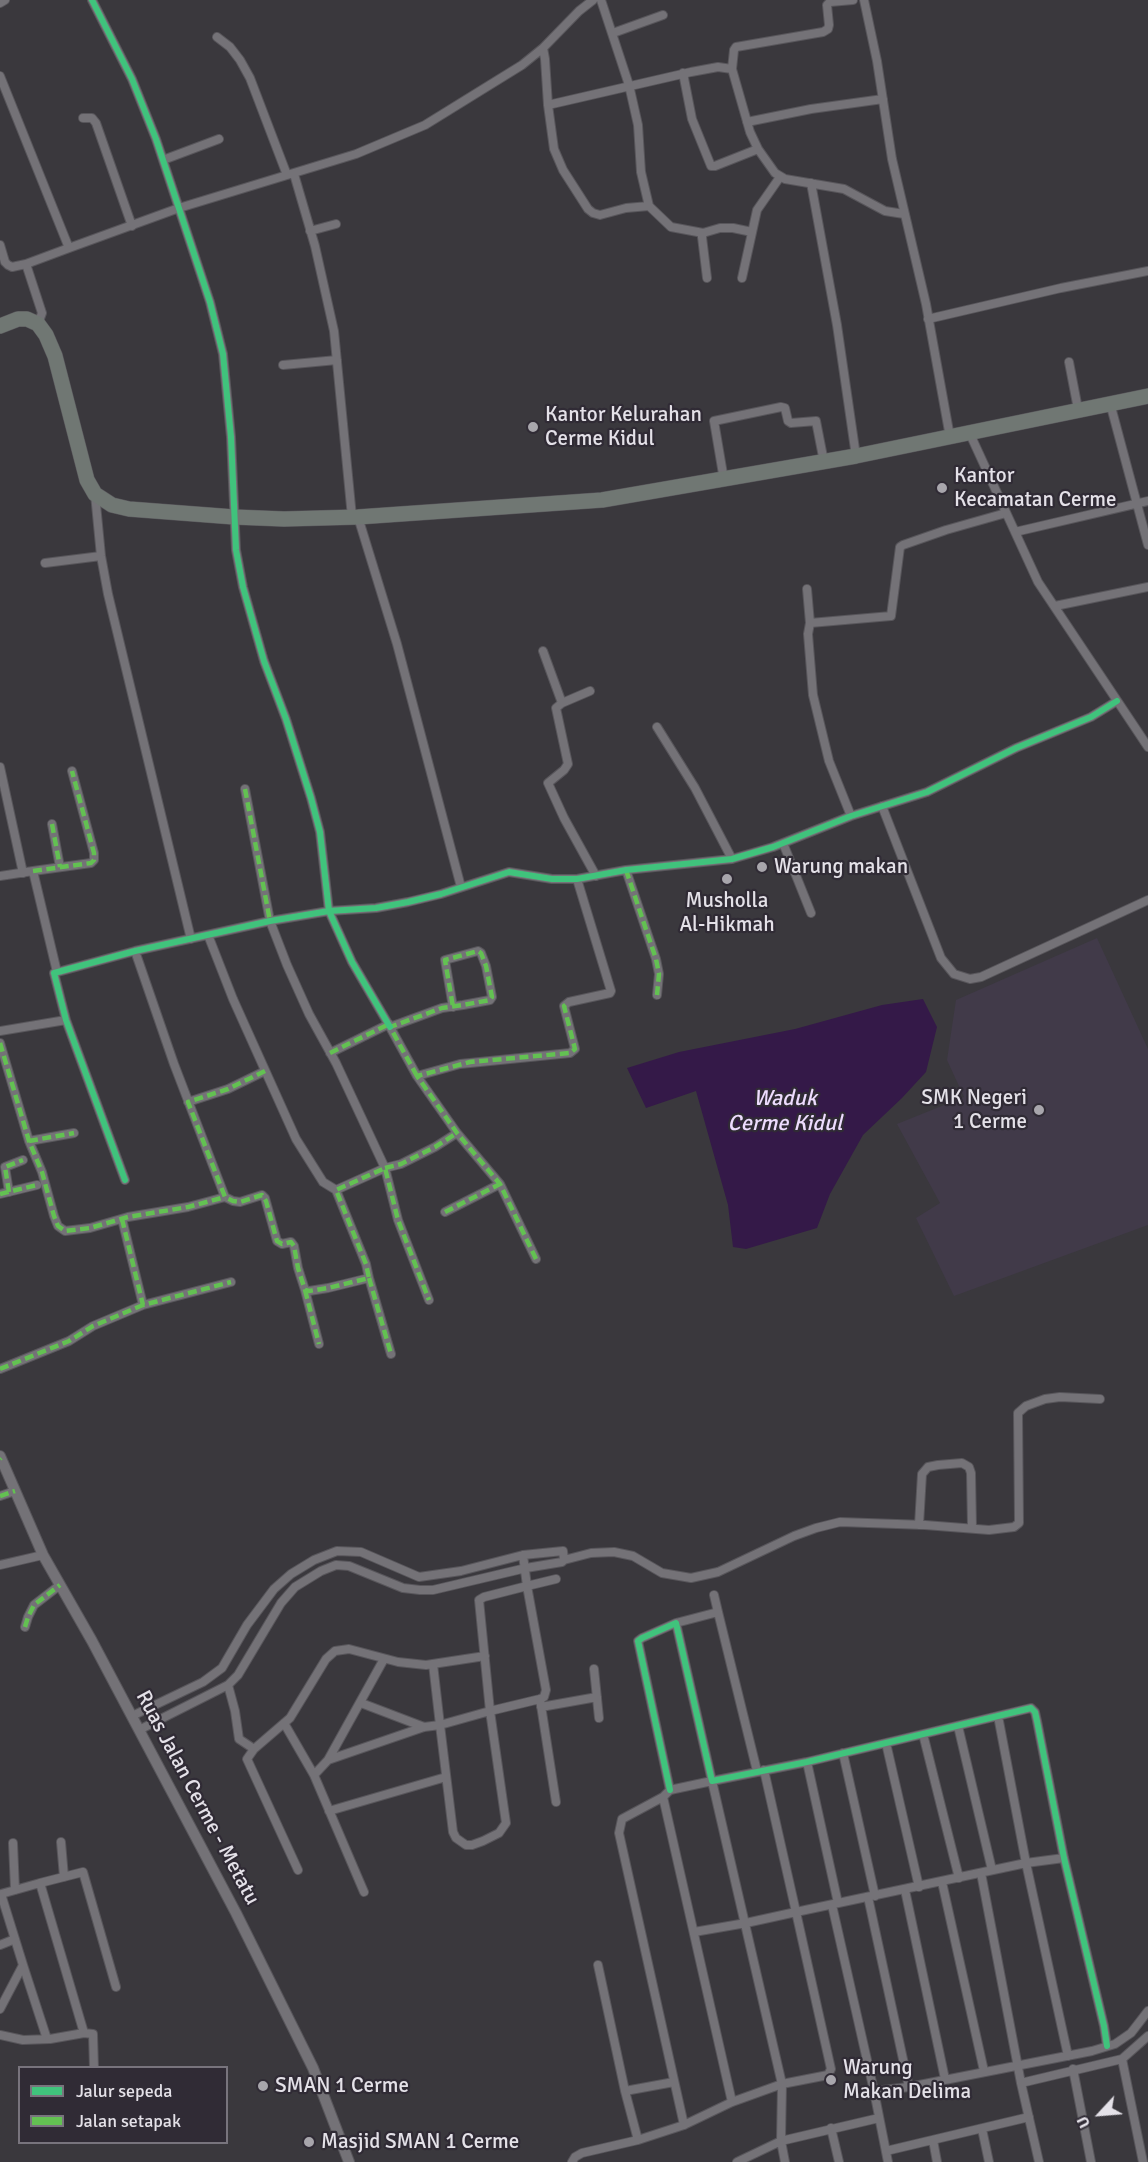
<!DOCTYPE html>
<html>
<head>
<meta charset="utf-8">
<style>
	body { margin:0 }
	#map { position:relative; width:1148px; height:2162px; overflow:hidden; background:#3a383d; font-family:Signika,sans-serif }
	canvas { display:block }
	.legend { position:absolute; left:18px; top:2066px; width:210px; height:78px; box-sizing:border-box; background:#302b35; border:2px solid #78747d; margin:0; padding:8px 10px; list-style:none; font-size:18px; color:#e4e1e8 }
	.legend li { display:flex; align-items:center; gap:12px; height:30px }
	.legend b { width:30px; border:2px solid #78747d }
	.north { position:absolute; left:1070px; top:2084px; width:60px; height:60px; -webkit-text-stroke:4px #302b35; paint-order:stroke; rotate:244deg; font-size:16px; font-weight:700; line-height:24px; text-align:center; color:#e4e1e8 }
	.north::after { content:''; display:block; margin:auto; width:21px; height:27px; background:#e4e1e8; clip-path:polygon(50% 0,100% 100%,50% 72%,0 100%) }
</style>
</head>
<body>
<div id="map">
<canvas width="1148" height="2162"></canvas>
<ul class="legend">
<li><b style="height:8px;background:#40c37c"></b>Jalur sepeda</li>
<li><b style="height:8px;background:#63c152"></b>Jalan setapak</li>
</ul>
<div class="north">U</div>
</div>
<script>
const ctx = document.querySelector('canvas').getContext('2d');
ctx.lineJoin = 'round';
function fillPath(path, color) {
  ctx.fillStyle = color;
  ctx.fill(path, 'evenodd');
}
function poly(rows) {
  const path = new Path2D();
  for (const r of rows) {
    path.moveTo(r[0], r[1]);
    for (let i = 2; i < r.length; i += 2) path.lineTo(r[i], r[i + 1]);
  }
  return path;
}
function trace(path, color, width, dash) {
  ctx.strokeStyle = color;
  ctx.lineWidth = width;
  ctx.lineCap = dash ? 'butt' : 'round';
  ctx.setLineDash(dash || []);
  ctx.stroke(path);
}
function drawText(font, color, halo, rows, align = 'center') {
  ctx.font = font + ' Signika,sans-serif';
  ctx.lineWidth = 4.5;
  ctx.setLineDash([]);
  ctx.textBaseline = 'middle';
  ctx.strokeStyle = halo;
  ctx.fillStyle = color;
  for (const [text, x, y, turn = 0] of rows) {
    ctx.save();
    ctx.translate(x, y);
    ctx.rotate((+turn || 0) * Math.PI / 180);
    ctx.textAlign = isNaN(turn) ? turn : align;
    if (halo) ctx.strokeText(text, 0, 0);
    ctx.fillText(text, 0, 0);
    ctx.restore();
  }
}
const built = poly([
	[1097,938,1148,1049,1148,1225,954,1296,916,1218,940,1203,897,1124,964,1097,947,1060,956,1000]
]);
const water = poly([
	[923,999,937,1027,926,1072,902,1098,863,1135,830,1194,817,1228,746,1249,733,1247,728,1205,696,1091,646,1108,627,1068,679,1052,795,1029,882,1005]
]);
const street = poly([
	[92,0,132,79,156,139,210,302,223,354,231,437,236,550,243,587,264,661,286,719,311,798,320,832,329,911,352,962,390,1027],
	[593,0,579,11,543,48,545,59,548,105,554,149,563,170,588,209,593,213,600,215,626,208,649,206],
	[601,0,629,85,638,125,641,172,649,206,671,227,703,233],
	[864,0,877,61,892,159,926,304,950,437],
	[0,3,5,0],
	[613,33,663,15],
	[217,37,230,47,240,60,250,78,287,175],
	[732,69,734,50,736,47,823,32,828,29,829,25,827,5,830,2,853,0],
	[683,73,692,119,711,166,715,166,758,149],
	[0,76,69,248,179,208,356,154,425,125,522,65,543,48],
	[548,105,691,72,718,67,732,69,750,132,758,149,775,173,785,179,844,189,885,211,904,214],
	[83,118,92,118,96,123,132,226],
	[747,122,811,109,883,99],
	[163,160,219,139],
	[294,174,315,246,334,331,352,517],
	[811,183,837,325,856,456],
	[310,231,336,224],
	[0,245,5,262,8,265,12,267,26,264],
	[707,278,702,237,703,233,720,228,733,228,752,232],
	[742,278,757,210,780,177],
	[928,319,1061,288,1148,271],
	[38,324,42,313,26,264,69,248],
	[1069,362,1078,409],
	[283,365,337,360],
	[1110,403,1148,545],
	[970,434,1038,582,1148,747],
	[724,480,714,421,781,407,785,408,788,421,791,423,816,421,824,462],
	[95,494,101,556,108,594,191,939],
	[358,517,397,644,461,887],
	[1015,532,1148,501],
	[45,563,101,556],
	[807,589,810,623],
	[1055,606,1148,587],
	[543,651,562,703],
	[590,691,562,703,556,708,568,764,564,770,548,783,564,818,596,876],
	[657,727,695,788,732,859],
	[0,767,23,873],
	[245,789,270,921,287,965,309,1014,336,1063,385,1168,401,1164,435,1147,457,1133],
	[882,806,941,958,954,974,970,979,981,977,1148,900],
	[851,816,829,761,813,695,808,634,810,623,891,616,900,547,903,545,946,530,1006,513],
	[52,824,60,867],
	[783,843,811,913],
	[626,870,656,959,659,974,657,995],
	[33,871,91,863,94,860,94,853,72,771],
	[0,876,33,871,57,972],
	[135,951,174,1064,225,1197,233,1201,240,1202,262,1195,265,1198,277,1241,282,1244,291,1242,294,1246,298,1268,305,1290,309,1291,328,1288,369,1278,366,1264,336,1190,323,1182,296,1139,233,999,208,935],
	[0,1031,66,1020],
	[0,1043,29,1141,42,1172,54,1216,58,1226,65,1231,90,1228,128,1217,188,1207,225,1197],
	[330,1053,389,1024],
	[417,1076,390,1027,442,1008,463,1005,490,1000,492,997,486,966,481,953,478,951,445,960,453,1007],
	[188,1102,228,1089,265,1071],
	[29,1141,74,1133],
	[125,1180,66,1020,54,973,135,951,270,921,329,911,376,908,408,902,441,894,509,872,552,879,577,879,626,870,732,859,773,847,851,816,927,792,1016,748,1091,717,1117,701],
	[336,1190,385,1168,398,1220,429,1300],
	[9,1192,5,1167,23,1160],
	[0,1194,37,1185],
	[445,1212,500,1184],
	[122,1219,143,1305,231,1282],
	[536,1259,500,1184,457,1133,417,1076,460,1064,570,1053,575,1049,564,1006,569,1002,610,993,611,991,577,879],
	[369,1278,391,1354],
	[305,1290,319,1344],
	[0,1369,69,1341,93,1326,143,1305],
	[0,1496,15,1491],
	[919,1525,922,1474,928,1467,938,1465,962,1463,969,1467,971,1473,972,1528],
	[523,1555,527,1586,546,1690,544,1697,540,1699,490,1711,479,1600,484,1597,527,1586,556,1579],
	[564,1560,591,1553,614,1552,633,1556,662,1573,691,1578,718,1572,794,1536,816,1528,840,1522,925,1525,989,1530,1014,1527,1019,1523,1018,1413,1026,1406,1045,1399,1060,1397,1100,1399],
	[0,1565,43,1555],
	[714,1595,718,1612],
	[676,1623,718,1612,757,1771],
	[25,1627,28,1617,34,1605,60,1585],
	[594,1669,599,1718],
	[228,1685,235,1711,239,1739,254,1749,290,1718,326,1659,335,1651,349,1649,398,1662,426,1665,485,1656],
	[540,1699,556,1802],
	[361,1703,424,1727],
	[541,1707,597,1697],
	[132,1716,203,1682,222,1668,247,1625,274,1589,291,1574,314,1560,337,1551,361,1552,419,1577,461,1571,523,1555,563,1551,564,1560,562,1562,526,1568,433,1590,420,1590,403,1588,349,1566,336,1565,321,1571,295,1587,281,1603,238,1675,228,1685,139,1730],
	[998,1716,1026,1863,1068,2056],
	[284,1723,314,1775,328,1760,424,1727,440,1725,490,1711,506,1823,499,1833,483,1841,472,1845,466,1845,456,1838,453,1832,440,1725,433,1664],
	[958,1726,992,1870],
	[923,1734,959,1878],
	[886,1743,919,1887],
	[254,1749,247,1759,298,1870],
	[843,1753,875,1896],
	[328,1760,384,1659],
	[807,1762,838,1903],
	[314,1775,364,1892],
	[670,1790,638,1641,642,1638,676,1623,712,1781,807,1762,1031,1708,1035,1712,1037,1721,1064,1858,1104,2026,1107,2046],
	[663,1797,622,1819,619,1833,684,2125],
	[329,1811,446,1777],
	[61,1842,64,1877],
	[13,1843,15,1890],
	[981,1873,1021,2083,1039,2162],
	[942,1882,984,2071],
	[40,1883,83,1872,116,1987],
	[905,1890,945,2079],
	[868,1897,909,2087],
	[832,1905,874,2091,909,2087,1092,2051,1115,2044,1131,2033,1148,2011],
	[694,1932,746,1923,796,1912,764,1770],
	[0,1945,15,1939],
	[23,1965,47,2039],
	[598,1965,625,2091,638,2140],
	[0,2009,23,1965,1,1894,40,1883,84,2033,50,2039,23,2040,0,2035],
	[84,2033,93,2034,94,2068],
	[1122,2059,1143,2162],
	[1073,2069,1091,2162],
	[1021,2083,1122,2059,1148,2036],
	[625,2091,674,2082],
	[874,2091,888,2162],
	[732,2102,663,1797,670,1790,712,1781,782,2084,781,2141,737,2162],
	[831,2128,839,2162],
	[982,2129,989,2162],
	[933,2140,937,2162],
	[886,2151,1029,2117],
	[572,2162,575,2157,582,2153,638,2140,684,2125,732,2102,782,2084,828,2075,831,2069,796,1912,1026,1863,1064,1858],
	[785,2162,781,2141,879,2118]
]);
const secondary = poly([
	[0,1456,43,1555,92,1641,236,1913,313,2068,349,2162]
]);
const highway = poly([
	[0,326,18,319,27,319,38,324,46,335,55,356,87,480,95,494,112,505,129,509,234,517,284,519,358,517,602,500,856,456,1148,396]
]);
const quiet = poly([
	[245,789,270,921],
	[52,824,60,867],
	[626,870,656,959,659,974,657,995],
	[33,871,91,863,94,860,94,853,72,771],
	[0,1043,29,1141,42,1172,54,1216,58,1226,65,1231,90,1228,128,1217,188,1207,225,1197],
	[330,1053,389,1024],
	[265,1071,228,1089,188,1102,225,1197,233,1201,240,1202,262,1195,266,1201,277,1241,282,1244,291,1242,294,1246,298,1268,305,1290,309,1291,328,1288,369,1278,366,1264,336,1190,385,1168,398,1220,429,1300],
	[417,1076,390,1027,442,1008,463,1005,490,1000,492,997,486,966,481,953,478,951,445,960,453,1007],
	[29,1141,74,1133],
	[385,1168,401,1164,435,1147,457,1133],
	[9,1192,5,1167,23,1160],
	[0,1194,37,1185],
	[445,1212,500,1184],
	[122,1219,143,1305,231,1282],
	[536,1259,500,1184,457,1133,417,1076,470,1062,570,1053,575,1049,564,1006,569,1002],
	[369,1278,391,1354],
	[305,1290,319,1344],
	[0,1369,69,1341,93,1326,143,1305],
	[0,1459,1,1458],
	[0,1496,15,1491],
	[25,1627,28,1617,34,1605,60,1585]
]);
const cycleway = poly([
	[92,0,132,79,156,139,210,302,223,354,231,437,236,550,243,587,264,661,286,719,311,798,320,832,329,911,352,962,390,1027],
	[125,1180,66,1020,54,973,135,951,270,921,329,911,376,908,408,902,441,894,509,872,552,879,577,879,626,870,732,859,773,847,851,816,927,792,1016,748,1091,717,1117,701],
	[670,1790,638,1641,642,1638,676,1623,712,1781,807,1762,1031,1708,1035,1712,1037,1721,1064,1858,1104,2026,1107,2046]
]);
const markers = [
	[533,427,6,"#a8a6ac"],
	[942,488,6,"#a8a6ac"],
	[762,867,6,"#a8a6ac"],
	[727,879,6,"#a8a6ac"],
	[1039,1110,6,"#a8a6ac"],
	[831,2080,6,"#a8a6ac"],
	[263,2086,6,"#a8a6ac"],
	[309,2142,6,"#a8a6ac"]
];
const poiNames = [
	["Kantor Kelurahan",545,415],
	["Cerme Kidul",545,439],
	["Kantor",954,476],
	["Kecamatan Cerme",954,500],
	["Warung makan",774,867],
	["Musholla",727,901,"center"],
	["Al-Hikmah",727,925,"center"],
	["SMK Negeri",1027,1098,"right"],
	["1 Cerme",1027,1122,"right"],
	["Warung",843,2068],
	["Makan Delima",843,2092],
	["SMAN 1 Cerme",275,2086],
	["Masjid SMAN 1 Cerme",321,2142]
];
const streetNames = [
	["Ruas Jalan Cerme - Metatu",197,1798,62]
];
const waterNames = [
	["Waduk",785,1099],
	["Cerme Kidul",785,1124]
];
fillPath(built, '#413a49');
fillPath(water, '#341948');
trace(street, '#58565b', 10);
trace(secondary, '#58565b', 12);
trace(highway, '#58565b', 16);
trace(street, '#747277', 8);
trace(secondary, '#747277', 10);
trace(highway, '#707773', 15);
trace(quiet, '#63c152', 4.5, [9, 4.5]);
trace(cycleway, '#40c37c', 6);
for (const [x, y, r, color] of markers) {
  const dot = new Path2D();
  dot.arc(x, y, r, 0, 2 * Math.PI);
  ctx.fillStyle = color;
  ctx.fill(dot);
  trace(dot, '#302b35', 2);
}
drawText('21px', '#e4e1e8', '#302b35', poiNames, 'left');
drawText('21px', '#e4e1e8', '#302b35', streetNames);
drawText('italic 22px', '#eddcfe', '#302b35', waterNames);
</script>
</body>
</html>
